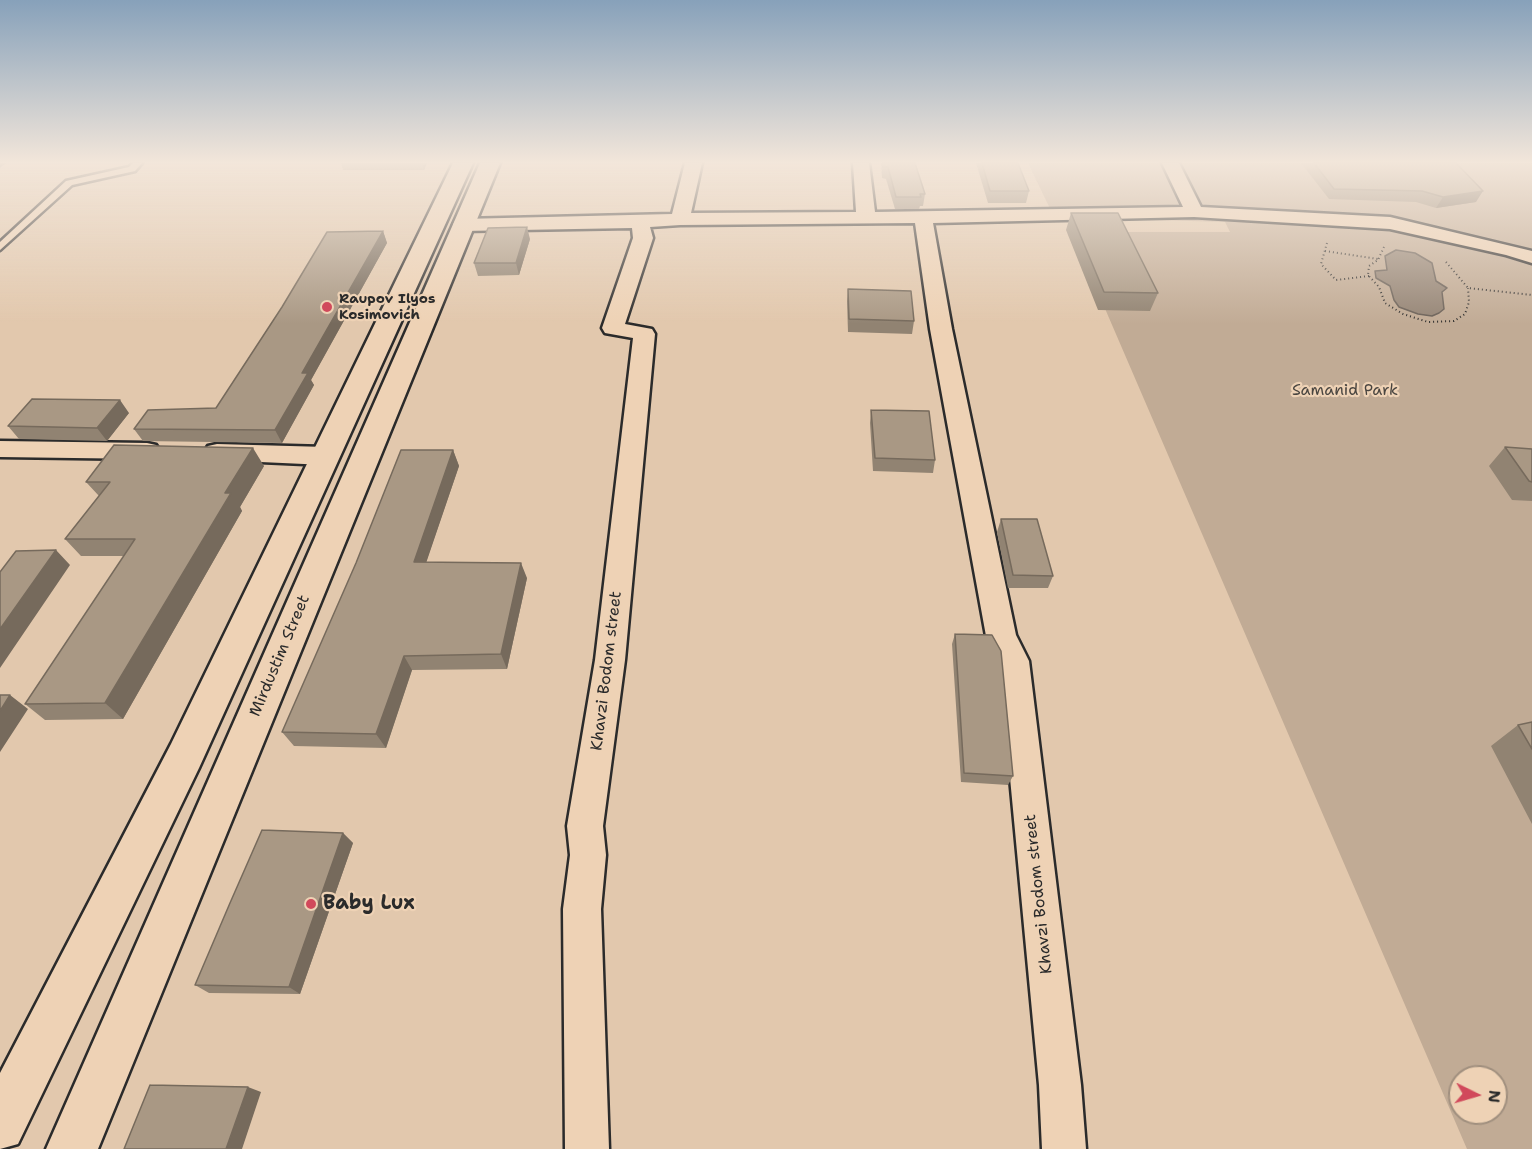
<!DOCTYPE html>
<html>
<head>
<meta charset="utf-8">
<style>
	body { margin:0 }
	#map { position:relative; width:1532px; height:1149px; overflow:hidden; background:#e2c8ad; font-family:"Shantell Sans",sans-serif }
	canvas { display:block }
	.north { position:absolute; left:1448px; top:1065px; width:60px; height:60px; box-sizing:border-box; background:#eed2b5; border:2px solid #a08f7e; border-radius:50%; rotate:95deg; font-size:16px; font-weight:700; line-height:24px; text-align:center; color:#2b2b2b }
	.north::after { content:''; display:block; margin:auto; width:21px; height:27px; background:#d1495b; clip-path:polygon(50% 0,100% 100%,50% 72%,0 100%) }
</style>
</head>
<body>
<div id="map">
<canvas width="1532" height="1149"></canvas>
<div class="north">N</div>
</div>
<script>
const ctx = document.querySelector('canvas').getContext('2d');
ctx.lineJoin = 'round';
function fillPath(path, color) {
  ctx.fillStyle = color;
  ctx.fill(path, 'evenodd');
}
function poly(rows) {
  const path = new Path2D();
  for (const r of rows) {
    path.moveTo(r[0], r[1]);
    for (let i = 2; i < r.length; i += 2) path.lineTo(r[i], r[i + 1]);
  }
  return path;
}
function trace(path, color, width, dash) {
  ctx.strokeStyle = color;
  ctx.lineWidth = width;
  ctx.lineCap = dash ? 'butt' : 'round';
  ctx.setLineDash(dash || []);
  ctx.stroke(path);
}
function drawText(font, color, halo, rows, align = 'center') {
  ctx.font = font + ' "Shantell Sans",sans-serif';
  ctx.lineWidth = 4.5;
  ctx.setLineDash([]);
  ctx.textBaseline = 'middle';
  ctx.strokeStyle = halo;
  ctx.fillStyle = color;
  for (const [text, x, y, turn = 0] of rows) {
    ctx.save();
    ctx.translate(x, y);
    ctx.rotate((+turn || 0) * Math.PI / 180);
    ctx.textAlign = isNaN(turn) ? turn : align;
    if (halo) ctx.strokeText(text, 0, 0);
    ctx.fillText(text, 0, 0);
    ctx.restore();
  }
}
const green = poly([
	[1028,163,1532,163,1532,1149,1467,1149,1072,232,1230,232,1225,222,1054,217],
	[1460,1077,1496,1077,1496,1113,1460,1113]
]);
const water = poly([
	[1396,250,1415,253,1432,263,1436,281,1447,288,1442,292,1444,309,1439,313,1432,316,1418,314,1399,307,1394,300,1390,286,1376,278,1375,271,1387,270,1385,256,1396,250]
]);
const path = poly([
	[1327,243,1321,264,1336,280,1369,276],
	[1384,247,1378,260,1369,266,1368,275,1379,287,1385,303,1403,314,1428,322,1454,321,1465,314,1469,302,1468,288],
	[1325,251,1378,259],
	[1446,262,1468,288,1532,295]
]);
const lane = poly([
	[133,163,142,163,135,171,72,185,0,250,0,242,66,181,129,167,133,163]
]);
const street = poly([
	[685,163,702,163,691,213,856,212,853,163,869,163,875,212,1183,207,1162,163,1179,163,1201,207,1390,217,1532,251,1532,263,1506,255,1390,229,1194,217,933,223,952,329,1016,635,1029,661,1081,1085,1086,1149,1042,1149,1039,1085,999,661,986,636,930,329,915,223,680,225,650,227,653,238,625,324,652,329,655,334,625,660,603,826,606,855,601,909,609,1149,565,1149,563,909,570,855,567,826,595,660,633,338,605,333,602,328,633,238,632,228,462,231,455,229,453,225,455,221,462,219,672,214,685,163],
	[0,441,147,443,156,445,160,451,156,457,147,459,0,457,0,441],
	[217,444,326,447,335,450,339,456,335,462,326,465,217,460,208,458,204,452,208,446,217,444]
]);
const primary = poly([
	[453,163,473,163,199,768,18,1144,0,1149,0,1073,171,744,453,163],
	[480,163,500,163,98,1149,46,1149,480,163]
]);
const wall = poly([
	[341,163,427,163,424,170,343,170],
	[881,163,915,163,925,194,923,206,920,206,919,209,895,209,886,179,882,178],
	[976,163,1018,163,1029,191,1026,203,988,203],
	[1301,163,1456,163,1476,202,1436,208,1416,202,1329,199],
	[1071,213,1158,293,1150,311,1098,310,1066,230],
	[383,231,387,243,311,380,314,385,282,443,143,441,134,429,216,408],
	[530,239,519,275,478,276,474,263],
	[848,289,914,321,912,334,848,332,847,301],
	[871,410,935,460,933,473,873,471,870,423],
	[129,413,107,441,19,439,8,426],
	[1505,447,1532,449,1532,501,1512,500,1489,466],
	[453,450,459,466,426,562,527,578,507,669,412,670,386,748,294,746,282,732],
	[264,466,240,507,242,511,123,719,45,720,25,704,124,556,81,556,65,539,99,496,86,482],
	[1001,519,1053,576,1048,588,1008,588,997,532],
	[955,634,1013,776,1008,785,961,782,952,644],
	[1532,722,1532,824,1491,746,1518,725],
	[343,833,353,843,300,994,209,993,195,985]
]);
const shadedWall = poly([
	[0,163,6,163,0,168],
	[422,163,427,163,424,170],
	[1483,191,1476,202,1436,208,1443,197],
	[527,227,530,239,519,275,516,263],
	[383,231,387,243,311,380,314,385,282,443,275,430,302,373],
	[120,400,129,413,107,441,97,428],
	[253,448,264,466,240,507,242,511,123,719,105,703,225,493],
	[453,450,459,466,421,578,414,562],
	[56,550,70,565,0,668,0,629],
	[521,563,527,578,507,669,501,654],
	[404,656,412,670,386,748,376,734],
	[10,695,28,709,0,752,0,711],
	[343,833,353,843,300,994,289,987],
	[248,1087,261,1092,242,1149,226,1149]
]);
const building = poly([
	[883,163,915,163,925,194,920,194,921,197,896,197,888,167,883,167,883,163],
	[982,163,1018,163,1029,191,990,191,982,163],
	[1314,163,1456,163,1483,191,1443,197,1422,191,1334,189,1314,163],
	[1071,213,1118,213,1158,293,1104,292,1071,213],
	[527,227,516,263,474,263,488,228,527,227],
	[383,231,302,373,308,373,275,430,134,429,148,410,216,408,282,307,327,232,383,231],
	[848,289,911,291,914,321,849,319,848,289],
	[32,399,120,400,97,428,8,426,32,399],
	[871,410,929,411,935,460,875,458,871,410],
	[114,445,253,448,225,493,231,493,105,703,25,704,135,539,65,539,110,482,86,482,114,445],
	[1505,447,1532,449,1532,482,1529,481,1505,447],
	[401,450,453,450,414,562,521,563,501,654,404,656,376,734,282,732,356,563,401,450],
	[1001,519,1037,519,1053,576,1013,575,1001,519],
	[56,550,0,629,0,572,16,551,56,550],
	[955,634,992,635,1001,651,1013,776,964,773,955,634],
	[0,695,10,695,0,711,0,695],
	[1532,722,1532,749,1518,725,1532,722],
	[262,830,343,833,289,987,195,985,230,903,262,830],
	[150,1085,248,1087,226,1149,124,1149,150,1085]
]);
const markers = [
	[327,307,6,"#d1495b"],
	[311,904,6,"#d1495b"]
];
const farPoinames = [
	["Raupov Ilyos",339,299],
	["Kosimovich",339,315]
];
const parkNames = [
	["Samanid Park",1345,391]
];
const streetNames = [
	["Mirdustim Street",280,656,-67],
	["Khavzi Bodom street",607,671,-83],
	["Khavzi Bodom street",1039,894,-96]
];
const nearPoinames = [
	["Baby Lux",323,904]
];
fillPath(green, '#c1ab95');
fillPath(water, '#958576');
trace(water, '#6b6158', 1.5);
trace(lane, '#2b2b2b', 5);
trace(street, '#2b2b2b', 5);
trace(primary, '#2b2b2b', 5);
trace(path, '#2b2b2b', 2, [1, 3]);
fillPath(lane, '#eed2b5');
fillPath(street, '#eed2b5');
fillPath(primary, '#eed2b5');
fillPath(wall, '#918372');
fillPath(shadedWall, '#766a5c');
fillPath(building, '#a99884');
trace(building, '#766a5c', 1.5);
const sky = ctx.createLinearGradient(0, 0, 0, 324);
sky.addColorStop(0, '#87a1ba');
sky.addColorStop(0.5, '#f2e6da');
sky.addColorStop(1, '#f2e6da00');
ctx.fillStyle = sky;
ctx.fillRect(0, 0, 1532, 324);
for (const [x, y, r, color] of markers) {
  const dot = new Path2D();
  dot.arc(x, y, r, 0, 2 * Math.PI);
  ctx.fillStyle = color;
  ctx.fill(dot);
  trace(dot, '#eed2b5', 2);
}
drawText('bold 14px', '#2b2b2b', '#eed2b5', farPoinames, 'left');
drawText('16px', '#494540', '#eed2b5', parkNames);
drawText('16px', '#2b2b2b', '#eed2b5', streetNames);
drawText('bold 20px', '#2b2b2b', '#eed2b5', nearPoinames, 'left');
</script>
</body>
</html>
